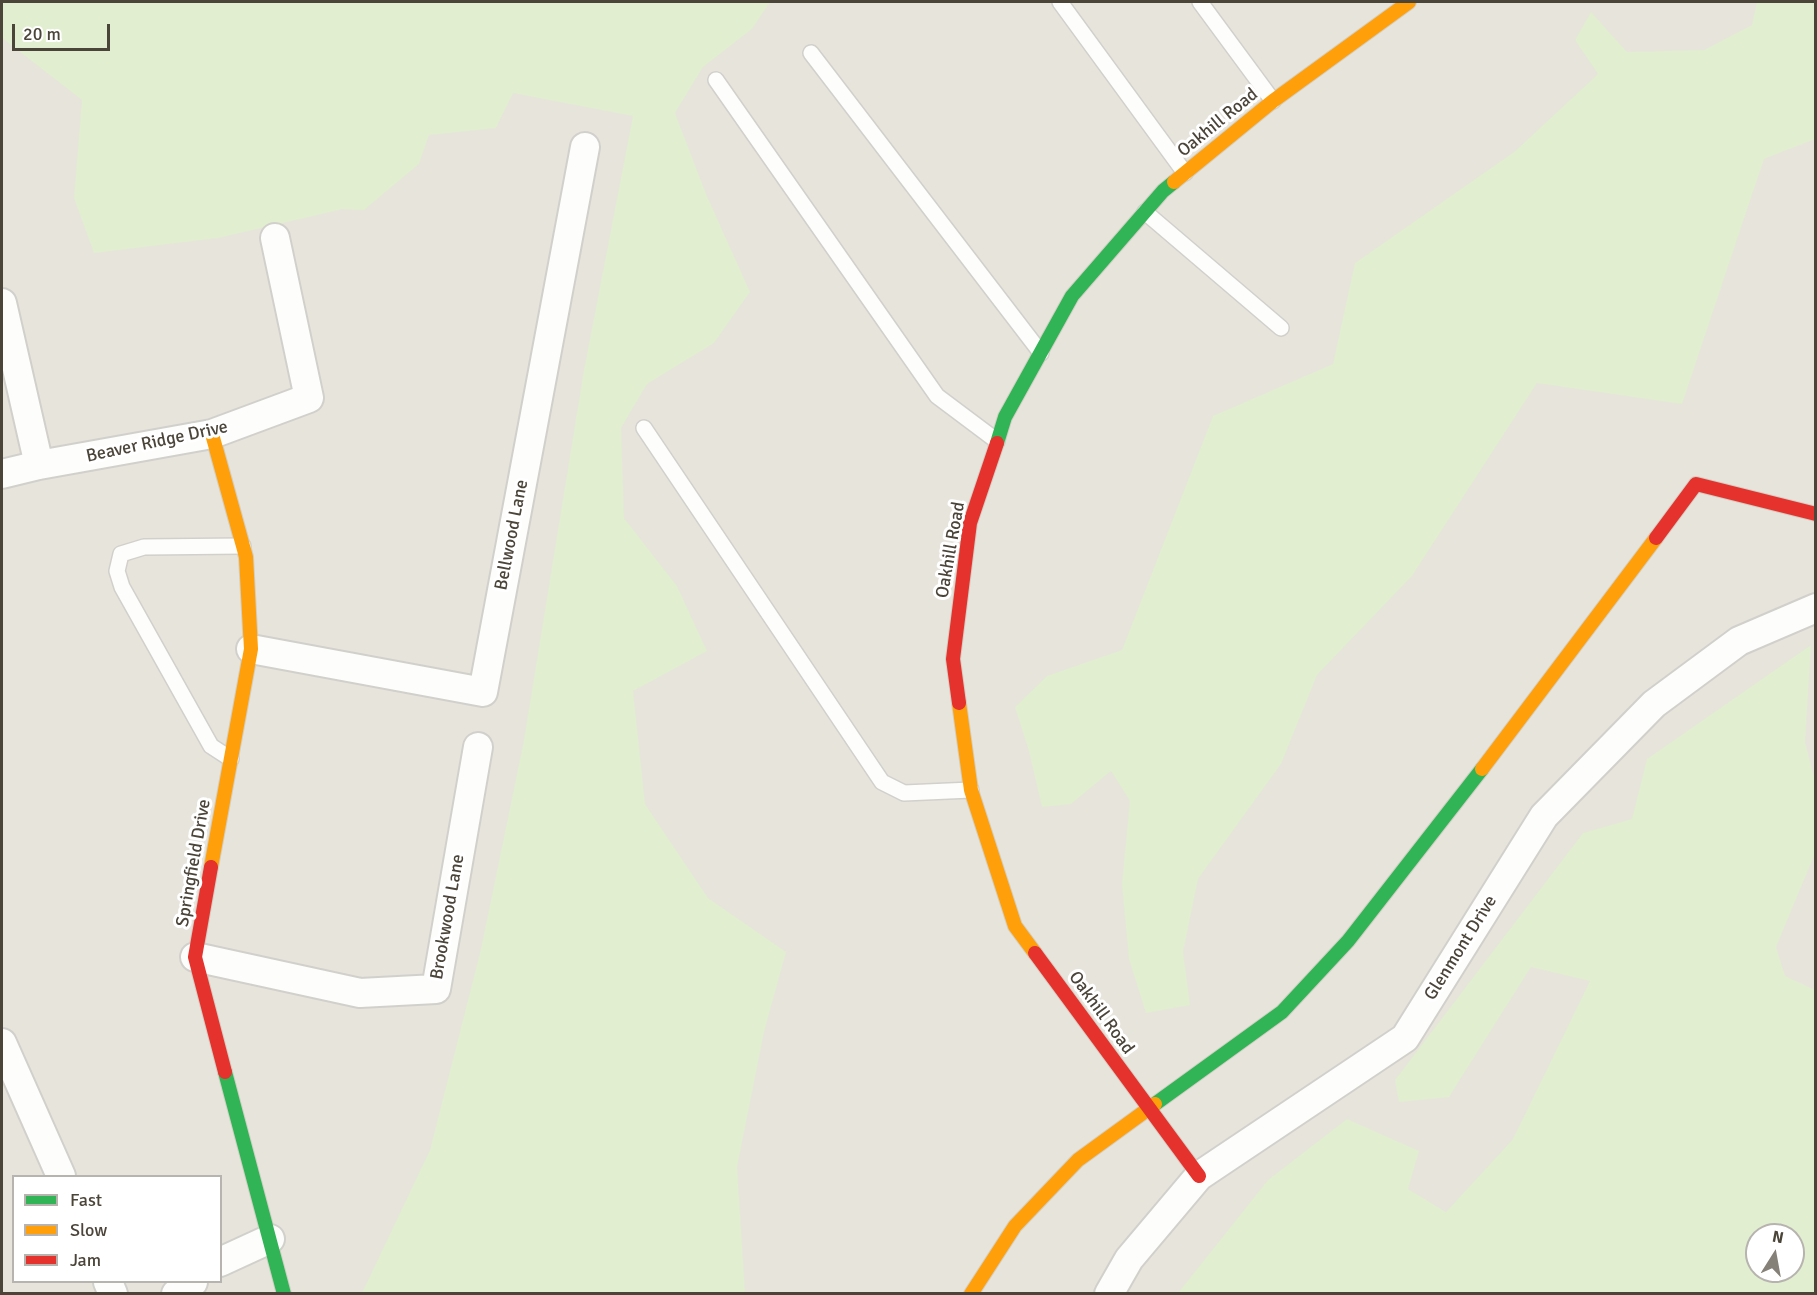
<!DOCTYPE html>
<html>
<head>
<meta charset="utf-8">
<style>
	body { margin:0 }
	#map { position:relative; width:1817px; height:1295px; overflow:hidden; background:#f4f2ee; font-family:Signika,sans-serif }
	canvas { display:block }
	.frame { position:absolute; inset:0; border:3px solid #4b4439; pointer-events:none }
	.legend { position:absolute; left:12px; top:1175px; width:210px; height:108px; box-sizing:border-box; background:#fff; border:2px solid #b7b4b0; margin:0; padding:8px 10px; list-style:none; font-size:18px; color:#4b4439 }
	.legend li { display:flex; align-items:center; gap:12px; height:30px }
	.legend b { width:30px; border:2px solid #b7b4b0 }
	.north { position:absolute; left:1745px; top:1223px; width:60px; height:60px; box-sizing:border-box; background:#fff; border:2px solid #b7b4b0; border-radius:50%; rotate:11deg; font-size:16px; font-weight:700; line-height:24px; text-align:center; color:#4b4439 }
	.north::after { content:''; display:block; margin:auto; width:21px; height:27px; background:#868178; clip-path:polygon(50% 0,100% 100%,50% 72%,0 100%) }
	.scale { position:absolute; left:12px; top:24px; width:98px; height:27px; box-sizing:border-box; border:3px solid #4b4439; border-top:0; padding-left:8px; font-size:18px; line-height:21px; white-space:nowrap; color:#4b4439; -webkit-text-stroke:4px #fff; paint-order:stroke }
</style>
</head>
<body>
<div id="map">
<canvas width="1817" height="1295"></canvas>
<div class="frame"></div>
<ul class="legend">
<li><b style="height:8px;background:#30b455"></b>Fast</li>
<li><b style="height:8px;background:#ff9f0a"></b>Slow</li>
<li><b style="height:8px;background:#e5322d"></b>Jam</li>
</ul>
<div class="north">N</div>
<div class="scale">20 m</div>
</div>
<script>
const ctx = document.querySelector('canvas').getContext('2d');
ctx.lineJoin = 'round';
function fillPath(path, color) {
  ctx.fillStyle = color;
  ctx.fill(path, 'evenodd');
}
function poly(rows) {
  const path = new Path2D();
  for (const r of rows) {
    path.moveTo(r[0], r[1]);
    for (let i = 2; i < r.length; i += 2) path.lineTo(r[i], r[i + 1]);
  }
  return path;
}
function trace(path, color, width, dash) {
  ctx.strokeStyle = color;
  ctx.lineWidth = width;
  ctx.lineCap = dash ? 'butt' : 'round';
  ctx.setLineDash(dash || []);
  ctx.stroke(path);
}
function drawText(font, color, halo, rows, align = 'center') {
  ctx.font = font + ' Signika,sans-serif';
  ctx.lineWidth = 6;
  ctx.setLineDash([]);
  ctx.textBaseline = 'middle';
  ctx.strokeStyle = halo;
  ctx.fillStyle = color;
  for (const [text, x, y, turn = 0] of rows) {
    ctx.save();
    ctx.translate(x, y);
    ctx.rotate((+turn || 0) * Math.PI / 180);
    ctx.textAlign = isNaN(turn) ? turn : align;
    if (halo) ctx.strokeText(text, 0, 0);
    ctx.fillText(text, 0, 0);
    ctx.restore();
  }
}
const residential = poly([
	[2,2,1815,2,1815,1293,2,1294],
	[14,1176,220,1176,220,1282,14,1282],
	[1757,1235,1793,1235,1793,1271,1757,1271]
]);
const green = poly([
	[2,2,770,2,752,29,703,67,675,113,706,194,750,292,714,343,647,384,621,428,624,518,677,586,707,651,633,691,645,804,708,898,786,952,764,1032,737,1167,745,1293,362,1293,430,1150,481,949,524,740,584,370,633,116,513,93,496,128,429,135,419,164,364,210,343,209,218,238,94,253,74,198,82,100,2,38],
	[1757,2,1815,2,1815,139,1764,159,1682,404,1537,383,1412,576,1317,675,1281,764,1198,879,1183,952,1190,1005,1146,1013,1129,959,1122,884,1130,801,1111,771,1071,804,1042,807,1029,751,1015,707,1047,676,1122,650,1213,416,1333,364,1355,263,1514,152,1598,74,1575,40,1591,12,1627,52,1704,50,1752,25],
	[1811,645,1805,742,1815,781,1814,856,1776,947,1785,976,1815,990,1815,1293,1178,1293,1268,1180,1347,1119,1419,1151,1408,1189,1446,1212,1513,1139,1590,981,1531,967,1449,1097,1399,1102,1395,1080,1583,833,1632,819,1647,759],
	[1757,1235,1793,1235,1793,1271,1757,1271]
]);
const lane = poly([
	[1060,2,1185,173],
	[1200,2,1273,101],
	[811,53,1041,353],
	[716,80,937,396,997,441],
	[1145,212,1281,328],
	[644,428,882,782,904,793,971,790],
	[231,759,211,746,122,587,117,571,121,554,144,547,243,546]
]);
const street = poly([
	[2,303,39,465],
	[2,474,39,465,212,434,309,398,275,238],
	[251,649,483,692,585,147],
	[195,957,360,993,436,989,478,747],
	[2,1043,61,1176],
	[220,1262,270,1239],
	[108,1282,113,1294],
	[176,1294,193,1282],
	[1109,1294,1129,1259,1199,1176,1405,1038,1544,816,1654,704,1739,641,1816,608]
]);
const fast = poly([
	[997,443,1005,417,1072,296,1163,191,1174,182],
	[225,1072,284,1294],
	[1155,1104,1282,1012,1348,941,1482,769]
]);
const slow = poly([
	[1174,182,1273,101,1409,2],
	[959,703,971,790,1015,926,1035,953],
	[1482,769,1656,538],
	[211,867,251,649,246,557,212,434],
	[971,1294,1015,1226,1078,1160,1155,1104]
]);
const jam = poly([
	[1656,538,1696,484,1816,514],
	[959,703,953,659,970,523,997,443],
	[211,867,195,957,225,1072],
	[1035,953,1199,1176]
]);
const streetNames = [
	["Oakhill Road",1218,123,-39],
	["Beaver Ridge Drive",157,442,-12],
	["Bellwood Lane",512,535,-79],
	["Oakhill Road",951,550,-80],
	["Springfield Drive",194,863,-80],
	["Brookwood Lane",448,917,-80],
	["Glenmont Drive",1461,948,-58],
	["Oakhill Road",1101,1013,54]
];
fillPath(residential, '#e7e4dc');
fillPath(green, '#e1eecf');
trace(lane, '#d2d0cb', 18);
trace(street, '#d2d0cb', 32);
trace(fast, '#d3cfc5', 16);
trace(slow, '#d3cfc5', 16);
trace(jam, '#d3cfc5', 16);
trace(lane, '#fdfdfc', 15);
trace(street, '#fdfdfc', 28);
trace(fast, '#30b455', 14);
trace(slow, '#ff9f0a', 14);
trace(jam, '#e5322d', 14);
drawText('18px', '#4b4439', '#fff', streetNames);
</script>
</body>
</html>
